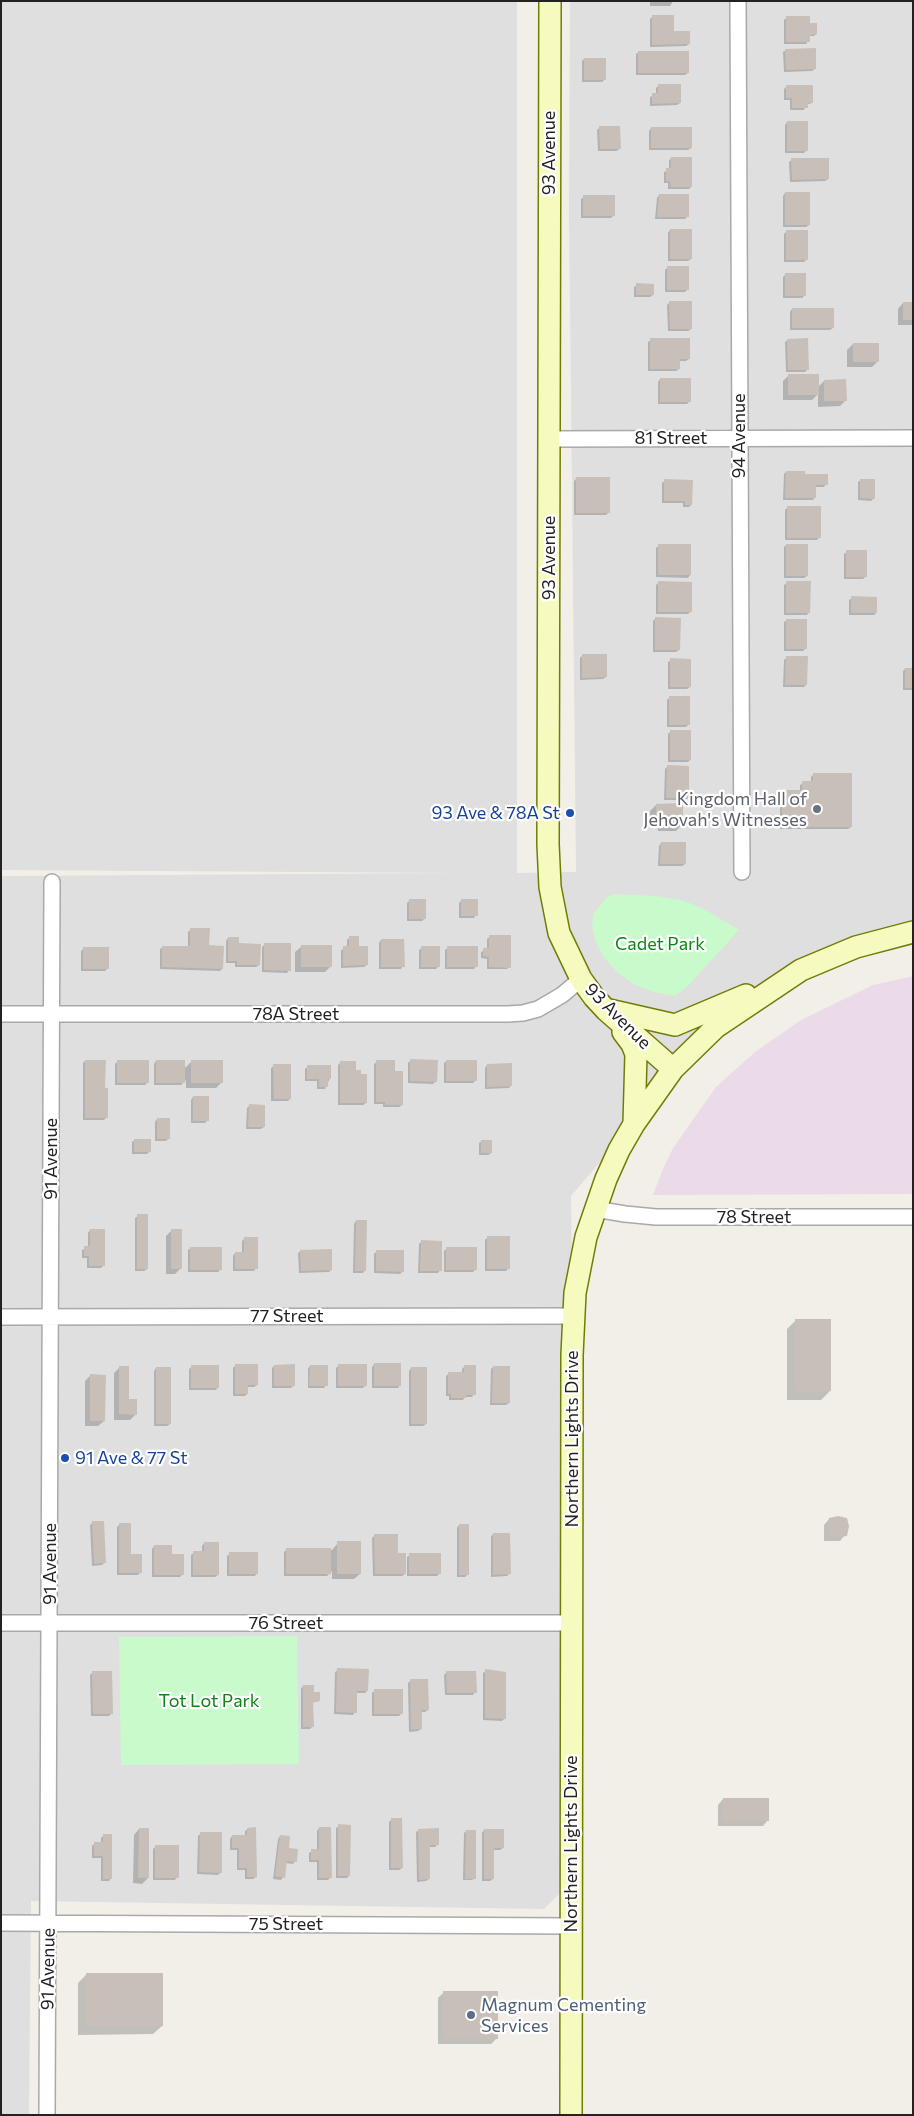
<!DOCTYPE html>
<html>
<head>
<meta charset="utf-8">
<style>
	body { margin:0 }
	#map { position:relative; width:914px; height:2116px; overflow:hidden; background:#f2efe9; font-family:Commissioner,sans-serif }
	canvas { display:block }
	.frame { position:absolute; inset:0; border:2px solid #222; pointer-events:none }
</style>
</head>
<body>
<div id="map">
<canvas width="914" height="2116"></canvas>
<div class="frame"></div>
</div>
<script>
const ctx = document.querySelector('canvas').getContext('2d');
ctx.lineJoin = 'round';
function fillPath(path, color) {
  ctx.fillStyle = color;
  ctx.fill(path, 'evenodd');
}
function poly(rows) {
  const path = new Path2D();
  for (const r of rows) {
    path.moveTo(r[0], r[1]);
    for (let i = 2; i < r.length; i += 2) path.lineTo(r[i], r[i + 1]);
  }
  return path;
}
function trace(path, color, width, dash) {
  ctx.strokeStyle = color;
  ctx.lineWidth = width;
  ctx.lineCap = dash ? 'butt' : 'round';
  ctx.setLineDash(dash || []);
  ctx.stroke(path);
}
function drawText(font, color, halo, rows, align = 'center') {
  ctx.font = font + ' Commissioner,sans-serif';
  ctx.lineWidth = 4.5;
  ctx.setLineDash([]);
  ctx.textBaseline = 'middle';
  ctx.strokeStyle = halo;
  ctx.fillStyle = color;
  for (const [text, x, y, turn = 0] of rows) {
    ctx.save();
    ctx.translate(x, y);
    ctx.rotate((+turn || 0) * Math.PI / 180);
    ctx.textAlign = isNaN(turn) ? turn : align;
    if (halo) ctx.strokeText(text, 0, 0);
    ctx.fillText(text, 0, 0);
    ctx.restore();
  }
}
const residential = poly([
	[1,1,517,1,517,873,576,872,569,211,570,1,913,1,913,932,787,978,716,1027,571,1196,572,1267,566,1283,562,1337,560,1893,544,1909,31,1901,29,2115,1,2115,1,876,455,873,1,870]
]);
const industrial = poly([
	[913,976,913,1194,653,1195,662,1171,673,1148,716,1087,755,1052,801,1020,873,985]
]);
const park = poly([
	[614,894,656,896,684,901,702,908,739,930,688,986,675,996,654,992,635,985,617,972,603,956,595,940,592,925,594,913,606,898],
	[297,1636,299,1764,121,1765,119,1637]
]);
const shadow = poly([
	[650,1,672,1,672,3,670,6,650,6],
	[787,1,819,1,818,2],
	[652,17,673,32,689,44,686,46,650,47,650,19],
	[786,18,809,24,816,34,814,36,808,36,808,41,806,44,784,44,784,20],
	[786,50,815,69,812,71,784,72,783,52],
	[639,52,688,73,685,75,636,75,636,54],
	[584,59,605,79,602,82,582,82,582,61],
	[659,85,680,103,677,105,650,106,650,97,656,94,656,88],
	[787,86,812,103,806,105,804,110,790,110,790,100,784,100,784,89],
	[787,122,807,150,804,153,785,153,785,125],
	[600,127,620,148,617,151,598,151,597,130],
	[651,128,691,148,688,150,649,150,649,131],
	[671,158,691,187,689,189,668,189,668,183,664,183,664,172,669,170,669,161],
	[792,160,828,179,825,181,790,182,789,162],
	[785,193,809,225,806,227,783,227,783,196],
	[659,195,688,216,685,219,655,219,657,198],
	[584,197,614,215,611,218,581,218,581,199],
	[670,230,691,259,688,261,668,261,668,233],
	[786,232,806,260,804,262,784,262,784,234],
	[667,268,688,289,685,292,665,292,665,270],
	[785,275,805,295,802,298,783,298,783,277],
	[637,285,653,295,650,297,634,297,634,287],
	[670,302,691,329,688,331,668,331,667,305],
	[903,303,913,303,913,325,898,325,898,309],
	[792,309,833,328,830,330,790,330,790,312],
	[651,340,689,359,686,361,679,361,679,369,676,371,648,371,648,342],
	[788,340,808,369,805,372,786,372,785,342],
	[853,344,878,361,872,367,847,367,847,350],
	[789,375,818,387,824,381,845,401,840,406,818,407,818,394,812,400,783,400,783,381],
	[660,379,690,401,687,404,658,404,658,382],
	[786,472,803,475,826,484,824,487,815,487,815,497,813,500,783,500,784,474],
	[577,478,609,512,606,515,574,515,574,481],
	[861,480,874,498,871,501,858,500,858,482],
	[665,481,691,505,689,507,683,507,683,503,662,503,662,483],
	[787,508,819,538,817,540,785,540,785,510],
	[659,545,690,575,688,578,656,577,656,548],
	[786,545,807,576,804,578,784,578,784,547],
	[847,552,866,576,863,579,844,579,844,554],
	[658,583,690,612,688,614,656,614,656,585],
	[787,583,809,612,807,615,784,615,784,585],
	[852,598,876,613,874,615,849,615,849,600],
	[656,618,679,650,676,652,653,652,653,621],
	[787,620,806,648,803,651,784,651,784,622],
	[582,656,606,677,603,679,580,680,580,658],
	[787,657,806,685,804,687,783,687,784,660],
	[671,660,690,687,687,689,668,689,668,662],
	[905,669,913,669,913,690,903,690,903,671],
	[669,698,689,724,686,727,667,727,667,700],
	[670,732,690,760,688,762,668,762,668,734],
	[667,767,688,798,685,800,664,800,665,769],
	[814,774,851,827,848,829,780,829,780,794,782,791,800,791,800,785,803,783,811,783,811,777],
	[656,805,682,825,676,831,658,831,658,824,650,824,650,811],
	[661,843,685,864,682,866,658,866,659,846],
	[410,900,425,918,422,921,407,921,407,903],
	[462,900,476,915,474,918,459,918,459,903],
	[191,929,222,969,220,971,160,969,160,949,163,947,188,947,188,932],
	[490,937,509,967,507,969,487,969,487,959,481,958,481,952,487,949,487,939],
	[228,938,259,965,256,967,235,967,235,963,226,963,226,941],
	[349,938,367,965,364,967,341,968,341,950,347,948,347,940],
	[381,940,403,966,401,969,379,969,379,943],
	[265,944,289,970,287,973,262,972,262,947],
	[301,947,331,966,325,972,295,972,295,952],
	[84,948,108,968,105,971,81,971,81,951],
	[422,948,439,966,436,969,419,969,419,950],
	[448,948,476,966,474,969,445,969,445,950],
	[411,1060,436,1081,433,1084,408,1083,408,1063],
	[85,1061,104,1089,107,1117,104,1120,83,1120,83,1063],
	[118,1061,148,1082,145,1085,115,1085,115,1064],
	[156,1061,183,1070,191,1062,222,1082,216,1088,186,1088,186,1080,181,1085,154,1085,154,1064],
	[447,1061,476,1080,473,1083,444,1083,444,1063],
	[341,1062,355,1071,366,1103,363,1105,338,1105,338,1065],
	[377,1062,394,1073,402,1105,399,1107,383,1107,383,1104,374,1104,374,1064],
	[487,1065,511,1085,509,1088,485,1089,485,1068],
	[274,1066,290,1099,288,1101,271,1101,271,1068],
	[308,1066,330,1078,325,1089,317,1089,317,1081,305,1081,305,1069],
	[193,1097,207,1121,205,1123,191,1123,191,1100],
	[249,1106,264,1127,261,1129,246,1129,247,1108],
	[157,1119,169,1138,166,1141,155,1141,155,1122],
	[135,1140,150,1151,147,1154,132,1154,132,1142],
	[482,1141,491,1153,488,1155,479,1155,479,1143],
	[138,1216,147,1269,144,1271,135,1271,135,1218],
	[356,1221,365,1270,363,1273,353,1273,354,1224],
	[90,1230,104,1265,101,1268,87,1268,87,1258,82,1258,82,1250,88,1247,88,1233],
	[172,1230,181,1268,175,1274,166,1274,166,1236],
	[488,1237,509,1268,506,1271,485,1271,485,1240],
	[245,1238,256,1268,254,1271,233,1271,233,1256,235,1253,242,1253,242,1241],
	[421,1242,440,1270,438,1273,418,1273,419,1244],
	[191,1248,221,1269,218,1272,188,1272,188,1250],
	[446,1249,475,1270,473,1272,444,1272,444,1251],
	[301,1251,331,1270,329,1272,299,1273,298,1253],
	[377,1251,403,1271,400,1274,374,1273,374,1254],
	[796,1320,830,1391,821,1400,787,1400,787,1329],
	[374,1364,400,1385,398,1388,372,1388,372,1367],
	[236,1365,257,1385,254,1387,247,1387,247,1394,245,1396,233,1396,233,1368],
	[339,1365,365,1386,363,1388,336,1388,336,1368],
	[274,1366,294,1385,291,1388,272,1388,272,1368],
	[310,1366,326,1385,324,1388,308,1388,308,1369],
	[120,1367,128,1400,136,1414,130,1420,114,1420,114,1373],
	[192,1367,218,1387,216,1390,189,1390,189,1369],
	[464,1367,474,1394,472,1397,465,1397,463,1400,449,1400,449,1396,446,1396,446,1376,448,1374,462,1374,462,1369],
	[493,1367,509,1403,506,1405,490,1405,491,1369],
	[156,1368,170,1424,167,1426,154,1426,154,1371],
	[411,1368,426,1424,423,1426,409,1426,409,1371],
	[91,1375,104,1421,98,1426,85,1426,85,1381],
	[829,1519,845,1535,840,1541,824,1541,824,1525],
	[93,1522,104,1563,102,1565,92,1566,90,1525],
	[120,1524,129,1555,140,1573,138,1575,117,1575,117,1527],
	[459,1525,468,1574,465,1577,457,1577,457,1528],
	[493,1534,509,1574,507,1576,491,1577,491,1537],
	[375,1535,397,1554,405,1574,402,1576,373,1576,372,1538],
	[204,1543,218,1575,215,1577,191,1577,191,1555,194,1553,202,1553,202,1546],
	[338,1543,360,1574,354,1579,332,1579,332,1571,327,1576,284,1576,284,1552,286,1550,332,1550],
	[154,1546,170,1556,183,1574,180,1577,152,1577,152,1549],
	[230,1554,257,1573,255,1576,227,1576,227,1556],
	[410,1555,440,1573,437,1576,407,1576,407,1557],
	[338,1670,367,1691,365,1693,356,1693,355,1712,353,1715,334,1714,335,1672],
	[486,1671,504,1719,502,1721,483,1720,483,1673],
	[93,1672,112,1713,109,1716,91,1716,90,1675],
	[447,1672,475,1692,473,1695,445,1695,444,1675],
	[411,1680,428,1710,425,1712,420,1712,421,1729,418,1731,409,1732,408,1683],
	[303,1686,319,1701,312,1703,312,1727,310,1729,301,1729,301,1689],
	[375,1690,402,1713,399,1716,372,1716,372,1693],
	[723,1799,768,1820,763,1826,718,1826,718,1805],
	[391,1820,402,1868,399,1870,389,1870,389,1822],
	[339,1826,349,1876,347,1878,336,1878,336,1828],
	[319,1828,331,1877,328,1880,317,1880,317,1862,309,1862,309,1853,312,1851,317,1851,317,1831],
	[139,1829,148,1878,142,1884,133,1883,134,1835],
	[248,1829,256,1877,253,1879,245,1879,245,1870,237,1870,237,1850,230,1850,230,1839,232,1836,245,1836,245,1831],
	[419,1830,438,1844,435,1847,428,1847,429,1879,426,1881,417,1882,416,1832],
	[484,1830,503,1848,500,1850,493,1850,493,1879,490,1881,482,1881,482,1833],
	[466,1831,475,1878,472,1880,463,1880,464,1833],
	[200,1834,221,1872,218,1875,197,1874,198,1836],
	[103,1836,111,1878,109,1881,101,1881,101,1858,92,1858,92,1846,95,1843,101,1843,101,1838],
	[280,1836,295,1861,293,1864,285,1863,283,1877,281,1880,273,1879,278,1839],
	[155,1847,177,1877,175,1880,153,1880,153,1849],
	[86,1975,162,2026,153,2034,78,2035,78,1983],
	[444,1992,497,2038,491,2044,438,2044,438,1998]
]);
const building = poly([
	[652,15,674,15,674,31,690,31,690,44,652,45],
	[786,16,810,16,810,23,817,23,817,34,810,35,810,42,786,42],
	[816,48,816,69,786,70,785,49],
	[638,51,689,51,689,73,638,73],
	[584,58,606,58,606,80,584,80],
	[658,84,681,84,681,103,652,104,652,93,658,93],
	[786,85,813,85,813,103,808,103,808,108,792,108,792,98,786,98],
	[787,121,808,121,808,151,787,151],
	[599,126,620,126,621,149,600,149],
	[651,127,692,127,692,148,651,148],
	[671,157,692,157,692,187,671,187,670,181,666,181,666,168,671,168],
	[791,158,829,158,829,179,792,180],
	[785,192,810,192,810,225,785,225],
	[659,194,689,194,689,217,657,217],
	[583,195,615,195,615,216,583,216],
	[670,229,692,229,692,259,670,259],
	[786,230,808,230,808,260,786,260],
	[667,266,689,266,689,290,667,290],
	[785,273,806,273,806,296,785,296],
	[636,283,654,284,654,295,636,295],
	[669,301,692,301,692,329,670,329],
	[903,302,913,302,913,320,903,320],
	[792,308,834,308,834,328,792,328],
	[650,338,690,338,690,359,680,359,680,369,650,369],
	[808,338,809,370,788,370,787,339],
	[853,343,879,343,879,362,853,362],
	[788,374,819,374,819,395,788,395],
	[660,378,691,378,691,402,660,402],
	[846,379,847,401,824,401,824,380],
	[786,471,805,471,805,474,828,474,828,485,816,485,816,498,785,498],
	[576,477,610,477,610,513,576,513],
	[664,479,693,480,692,505,685,505,685,501,664,501],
	[860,479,875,479,875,499,860,498],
	[787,506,821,506,821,538,787,538],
	[658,544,691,544,691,575,658,575],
	[786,544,808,544,808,576,786,576],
	[846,550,867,550,867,577,846,577],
	[658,581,692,582,692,612,658,612],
	[786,581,811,581,810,613,786,613],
	[851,596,877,597,877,613,851,613],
	[655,617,681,618,680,650,655,650],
	[786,619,807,619,807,649,786,649],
	[582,654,607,654,607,677,582,678],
	[786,656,808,656,807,685,785,685],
	[670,658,691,659,691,687,670,687],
	[905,668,913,668,913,688,905,688],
	[669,696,690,696,690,725,669,725],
	[670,730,691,730,691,760,670,760],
	[667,765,689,766,689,798,666,798],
	[813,773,852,773,852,827,782,827,782,790,802,790,802,781,813,781],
	[683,803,683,826,663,826,663,819,656,819,656,804],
	[661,842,686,842,686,864,660,864],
	[409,899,426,899,426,919,409,919],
	[461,899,478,899,478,916,461,916],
	[190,928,210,928,209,945,224,946,223,969,162,967,162,946,190,946],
	[489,935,511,935,511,968,489,967,489,957,483,956,483,948,489,948],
	[349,936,359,936,359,946,368,946,368,965,343,966,343,946,349,946],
	[228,937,239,937,239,943,261,944,260,965,237,965,237,961,228,961],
	[381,939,404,939,405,967,381,967],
	[264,943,291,943,291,971,264,970],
	[301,945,332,945,332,967,301,967],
	[421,946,440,946,440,967,421,967],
	[447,946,478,946,478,967,447,967],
	[83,947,109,947,109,969,83,969],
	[410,1059,438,1060,437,1082,410,1081],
	[85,1060,106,1060,105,1088,108,1088,108,1118,85,1118],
	[117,1060,149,1060,149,1083,117,1083],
	[156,1060,185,1060,185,1083,156,1083],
	[191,1060,223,1060,223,1083,191,1083],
	[376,1060,395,1060,395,1071,403,1071,403,1105,385,1105,385,1102,376,1102],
	[446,1060,477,1060,477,1081,446,1081],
	[340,1061,356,1061,356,1070,361,1070,361,1074,367,1074,367,1103,340,1103],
	[512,1063,512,1086,487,1087,487,1064],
	[273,1064,291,1064,291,1099,274,1099],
	[307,1065,331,1065,331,1079,328,1079,328,1087,319,1087,319,1079,307,1079],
	[193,1096,209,1096,209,1121,193,1121],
	[249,1104,265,1105,265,1127,248,1127],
	[157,1118,170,1118,170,1139,157,1139],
	[134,1139,151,1139,151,1152,134,1152],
	[481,1140,492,1140,492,1153,481,1153],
	[137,1214,148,1214,148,1269,137,1269],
	[356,1220,367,1220,366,1271,355,1271],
	[90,1229,105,1229,105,1266,89,1266,89,1256,84,1256,84,1246,90,1246],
	[171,1229,182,1229,182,1269,171,1269],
	[487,1236,510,1236,510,1269,487,1269],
	[244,1237,258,1237,258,1269,235,1269,235,1252,244,1252],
	[421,1240,442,1241,442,1271,420,1271],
	[190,1247,222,1247,222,1270,190,1270],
	[446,1247,477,1247,477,1270,446,1270],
	[332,1249,332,1270,301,1271,300,1250],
	[376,1250,404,1250,404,1272,376,1271],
	[795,1319,831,1319,831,1391,795,1391],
	[374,1363,401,1363,401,1386,374,1386],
	[235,1364,258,1364,258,1385,248,1385,248,1394,235,1394],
	[295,1364,295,1386,274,1386,274,1365],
	[338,1364,367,1364,367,1386,338,1386],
	[191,1365,219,1365,219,1388,191,1388],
	[310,1365,328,1365,328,1386,309,1386],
	[464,1365,476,1365,476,1395,466,1395,466,1398,451,1398,451,1394,448,1394,448,1372,464,1372],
	[119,1366,129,1366,129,1399,137,1399,137,1415,119,1414],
	[493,1366,510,1366,510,1403,492,1403],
	[156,1367,171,1367,171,1424,156,1424],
	[411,1367,427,1367,427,1424,411,1424],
	[90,1374,106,1375,105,1421,90,1421],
	[838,1516,847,1518,849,1526,847,1536,838,1537,829,1536,829,1518],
	[92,1521,104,1521,106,1563,94,1564],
	[119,1523,131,1523,131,1554,142,1554,142,1573,119,1573],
	[459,1524,469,1524,469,1575,459,1575],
	[493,1533,510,1533,511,1574,493,1575],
	[374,1534,398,1534,398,1553,406,1553,406,1574,375,1574],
	[337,1541,361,1541,361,1574,337,1574],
	[204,1542,219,1542,219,1575,193,1575,193,1551,204,1551],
	[154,1545,172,1545,172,1554,184,1554,184,1575,154,1575],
	[286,1548,331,1548,331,1574,286,1574],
	[229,1552,258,1552,258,1574,229,1574],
	[409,1553,441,1553,441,1574,409,1574],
	[337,1668,369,1669,368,1691,357,1691,357,1713,336,1712],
	[485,1669,506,1672,506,1719,485,1718],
	[92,1671,112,1671,113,1714,93,1714],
	[446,1671,476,1671,477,1693,447,1693],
	[410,1679,428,1679,429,1710,422,1710,422,1729,411,1730],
	[303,1685,314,1685,314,1692,320,1692,320,1701,313,1702,314,1727,303,1727],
	[374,1689,403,1689,403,1714,374,1714],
	[723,1798,769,1798,769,1821,723,1821],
	[391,1818,402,1818,403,1868,391,1868],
	[338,1824,351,1825,350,1876,338,1876],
	[256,1827,257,1877,247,1877,247,1868,239,1868,239,1848,232,1848,232,1835,247,1835,247,1828],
	[319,1827,331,1827,332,1878,319,1878,319,1860,311,1860,311,1849,319,1849],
	[139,1828,149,1828,149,1878,138,1878],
	[439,1828,439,1845,430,1845,430,1879,419,1880,418,1829],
	[484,1829,504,1829,504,1848,494,1848,494,1879,484,1879],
	[466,1830,476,1830,476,1879,465,1879],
	[200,1832,222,1832,222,1873,199,1872],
	[103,1834,112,1834,112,1879,103,1879,103,1856,94,1856,94,1842,103,1842],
	[280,1835,290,1836,289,1848,298,1849,297,1862,287,1861,285,1878,275,1876],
	[155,1845,179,1845,179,1878,155,1878],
	[86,1973,163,1973,163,2026,86,2026],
	[443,1991,498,1991,498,2039,443,2038]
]);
const minor = poly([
	[738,1,742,872],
	[549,439,913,438],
	[1,1014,508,1014,523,1013,538,1009,562,995,581,979],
	[595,1209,625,1214,656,1217,913,1217],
	[1,1317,573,1316],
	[1,1623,571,1623],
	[1,1923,571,1926],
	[47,2115,52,882]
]);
const secondary = poly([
	[550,1,548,844,550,887,559,933,581,979,594,997,606,1010,673,1069],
	[609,1010,675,1025,746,995],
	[623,1032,632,1044,636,1054,634,1124],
	[571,2115,572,1355,575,1293,586,1237,606,1179,619,1150,634,1124,673,1069,716,1027,801,970,856,947,913,932]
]);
const markers = [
	[817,809,5,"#6b7280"],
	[570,813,5,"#1a4fb4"],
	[65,1458,5,"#1a4fb4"],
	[471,2015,5,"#5c6f8a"]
];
const streetNames = [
	["93 Avenue",549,153,-90],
	["94 Avenue",739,436,-90],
	["81 Street",671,438],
	["93 Avenue",549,558,-90],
	["78A Street",296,1014],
	["93 Avenue",618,1016,45],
	["91 Avenue",51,1159,-90],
	["78 Street",754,1217],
	["77 Street",287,1316],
	["Northern Lights Drive",572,1439,-90],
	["91 Avenue",50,1564,-90],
	["76 Street",286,1623],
	["Northern Lights Drive",571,1844,-90],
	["75 Street",286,1924],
	["91 Avenue",48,1969,-89]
];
const worshipNames = [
	["Kingdom Hall of",807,799],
	["Jehovah's Witnesses",807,820]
];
const transitNames = [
	["93 Ave & 78A St",560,813],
	["91 Ave & 77 St",75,1458,"left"]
];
const parkNames = [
	["Cadet Park",660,944],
	["Tot Lot Park",209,1701]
];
const serviceNames = [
	["Magnum Cementing",481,2005],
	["Services",481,2026]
];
fillPath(residential, '#e0dfdf');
fillPath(industrial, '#ebdbe8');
fillPath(park, '#c8facc');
fillPath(shadow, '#0003');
fillPath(building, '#c7bfb8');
trace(minor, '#a9a9a9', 18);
trace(secondary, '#707d05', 24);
trace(minor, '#fff', 15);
trace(secondary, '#f7fabf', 21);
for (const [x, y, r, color] of markers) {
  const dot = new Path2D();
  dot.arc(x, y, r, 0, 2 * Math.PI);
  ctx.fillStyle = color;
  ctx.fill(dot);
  trace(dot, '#fff', 2);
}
drawText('18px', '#222', '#fff', streetNames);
drawText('18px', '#5b616d', '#fff', worshipNames, 'right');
drawText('18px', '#164399', '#fff', transitNames, 'right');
drawText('18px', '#0c8416', '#fff', parkNames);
drawText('18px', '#4e5e75', '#fff', serviceNames, 'left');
</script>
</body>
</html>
